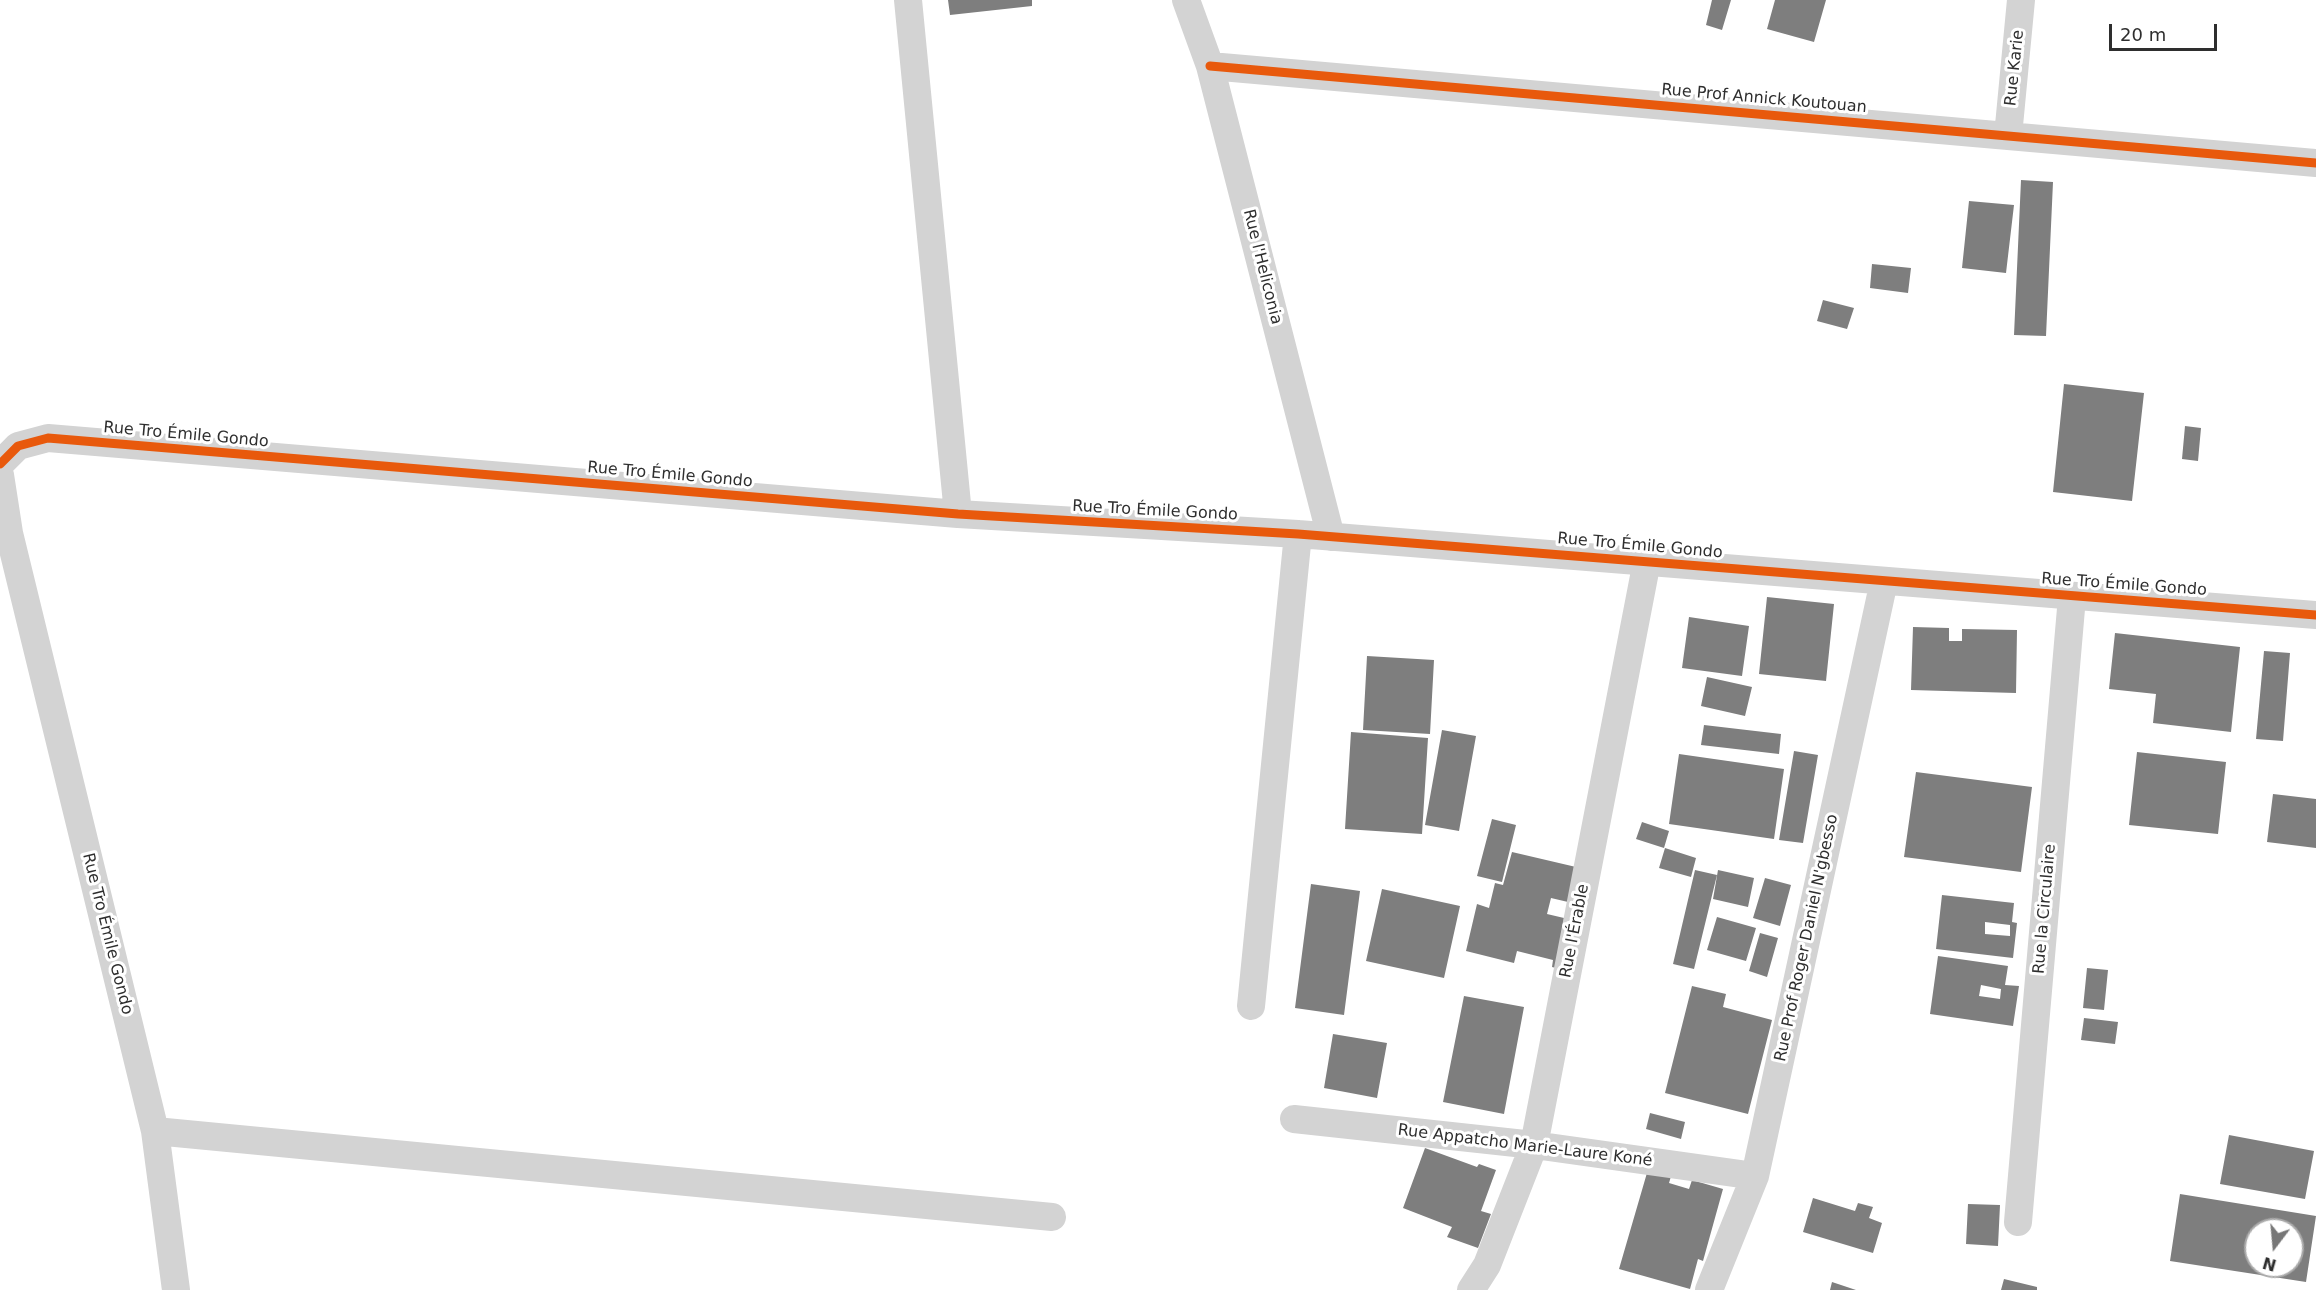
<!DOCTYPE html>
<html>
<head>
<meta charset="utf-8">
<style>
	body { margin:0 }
	#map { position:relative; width:2316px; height:1290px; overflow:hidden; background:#fff; font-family:"DejaVu Sans",sans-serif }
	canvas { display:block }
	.north { position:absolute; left:2244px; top:1218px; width:60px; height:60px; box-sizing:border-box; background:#fff; border:2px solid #ababab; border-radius:50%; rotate:196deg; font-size:16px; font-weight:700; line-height:24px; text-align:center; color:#2e2e2e }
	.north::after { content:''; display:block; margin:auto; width:21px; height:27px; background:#777; clip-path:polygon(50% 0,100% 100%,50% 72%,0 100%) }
	.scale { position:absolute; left:2109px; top:24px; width:108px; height:27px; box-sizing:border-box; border:3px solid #2e2e2e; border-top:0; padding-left:8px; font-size:18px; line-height:21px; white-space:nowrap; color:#2e2e2e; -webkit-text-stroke:4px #fff; paint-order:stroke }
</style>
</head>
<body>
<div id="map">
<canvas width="2316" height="1290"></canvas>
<div class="north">N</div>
<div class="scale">20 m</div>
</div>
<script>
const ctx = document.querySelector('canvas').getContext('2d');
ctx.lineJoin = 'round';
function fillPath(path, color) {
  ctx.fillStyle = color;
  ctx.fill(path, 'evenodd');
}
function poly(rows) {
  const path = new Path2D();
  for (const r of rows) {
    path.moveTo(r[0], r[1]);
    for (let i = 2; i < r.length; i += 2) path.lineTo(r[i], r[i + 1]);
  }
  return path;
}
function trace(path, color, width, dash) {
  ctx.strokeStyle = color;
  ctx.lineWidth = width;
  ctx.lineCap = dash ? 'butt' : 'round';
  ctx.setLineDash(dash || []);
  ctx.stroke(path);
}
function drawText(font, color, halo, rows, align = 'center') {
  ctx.font = font + ' "DejaVu Sans",sans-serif';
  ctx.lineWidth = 6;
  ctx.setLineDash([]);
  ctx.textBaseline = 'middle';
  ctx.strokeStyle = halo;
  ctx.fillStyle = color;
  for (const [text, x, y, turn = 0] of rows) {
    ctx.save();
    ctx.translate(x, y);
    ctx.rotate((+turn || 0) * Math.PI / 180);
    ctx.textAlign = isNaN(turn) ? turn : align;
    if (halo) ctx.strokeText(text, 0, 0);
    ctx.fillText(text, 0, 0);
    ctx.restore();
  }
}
const building = poly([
	[948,0,1032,0,1032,6,950,15],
	[1712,0,1731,0,1722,30,1706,25],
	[1775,0,1826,0,1814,42,1767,29],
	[2021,180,2053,182,2046,336,2014,335],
	[1969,201,2014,205,2006,273,1962,268],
	[1872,264,1911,268,1908,293,1870,288],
	[1823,300,1854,308,1847,329,1817,321],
	[2064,384,2144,393,2132,501,2053,492],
	[2185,426,2201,428,2198,461,2182,459],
	[1767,597,1834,604,1826,681,1759,674],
	[1689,617,1749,626,1742,676,1682,668],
	[1913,627,1949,628,1949,641,1962,641,1962,629,2017,630,2016,693,1911,690],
	[2115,633,2240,647,2231,732,2153,723,2156,694,2109,689],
	[2264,651,2290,653,2283,741,2256,739],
	[1367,656,1434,660,1430,734,1363,730],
	[1707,677,1752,687,1745,716,1701,706],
	[1704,725,1781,734,1779,754,1701,745],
	[1442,730,1476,736,1459,831,1425,825],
	[1351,732,1428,738,1422,834,1345,829],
	[1794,751,1818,755,1803,843,1779,840],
	[2137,752,2226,762,2218,834,2129,825],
	[1679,754,1784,769,1774,839,1669,824],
	[1916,772,2032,787,2021,872,1904,857],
	[2273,794,2316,799,2316,848,2267,842],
	[1492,819,1516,825,1502,882,1477,876],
	[1642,822,1669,831,1664,848,1636,839],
	[1665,848,1696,858,1691,877,1659,868],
	[1512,852,1576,867,1568,902,1551,898,1547,914,1564,918,1560,969,1552,967,1553,960,1517,951,1514,963,1466,951,1477,904,1489,908,1495,883,1503,885],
	[1695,870,1717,875,1694,969,1673,964],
	[1718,870,1754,878,1748,907,1713,899],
	[1765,878,1791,885,1780,926,1753,918],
	[1311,884,1360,891,1344,1015,1295,1008],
	[1382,889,1460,906,1444,978,1366,961],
	[1942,895,2014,903,2012,922,2017,923,2013,958,1936,949],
	[1985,922,2010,925,2010,936,1985,934],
	[1717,917,1756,928,1746,961,1707,950],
	[1760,933,1778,938,1767,977,1749,971],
	[1938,956,2008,966,2005,985,2019,986,2013,1026,1930,1014],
	[1981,985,2001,989,2000,999,1979,996],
	[2087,968,2108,970,2104,1010,2083,1008],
	[1692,986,1726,994,1723,1007,1772,1020,1748,1114,1665,1093],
	[1464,996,1524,1007,1504,1114,1443,1102],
	[2084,1018,2118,1022,2115,1044,2081,1040],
	[1333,1034,1387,1043,1377,1098,1324,1088],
	[1650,1113,1685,1122,1681,1139,1646,1129],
	[2229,1135,2314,1151,2305,1199,2220,1184],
	[1425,1148,1477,1167,1479,1164,1496,1170,1481,1211,1491,1214,1478,1248,1447,1237,1452,1227,1403,1208],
	[1649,1166,1672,1173,1669,1183,1689,1189,1692,1180,1723,1189,1703,1261,1698,1259,1690,1289,1619,1269],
	[2180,1194,2316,1216,2306,1282,2170,1261],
	[2256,1230,2292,1230,2292,1266,2256,1266],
	[1813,1198,1855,1211,1858,1203,1873,1207,1869,1218,1882,1223,1873,1253,1803,1232],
	[1968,1204,2000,1205,1998,1246,1966,1244],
	[2004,1279,2037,1287,2037,1290,2001,1290],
	[1832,1282,1856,1290,1830,1290]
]);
const minor = poly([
	[908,0,958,514],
	[1186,0,1210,66,1331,537],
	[1210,66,2316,163],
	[2008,136,2021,0],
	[0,464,18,446,48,438,958,514,1298,534,2316,615],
	[0,475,9,533,155,1131,176,1290],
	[1251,1006,1298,534],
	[1294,1119,1534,1145,1755,1176],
	[155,1131,1052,1217],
	[2018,1222,2072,597],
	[1471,1290,1487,1265,1534,1145,1647,561],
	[1709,1290,1755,1176,1884,581]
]);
const cycleway = poly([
	[1210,66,2316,163],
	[0,464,18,446,48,438,958,514,1298,534,2316,615]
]);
const streetNames = [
	["Rue Karie",2015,68,-84],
	["Rue Prof Annick Koutouan",1764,99,5],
	["Rue l'Heliconia",1262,267,76],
	["Rue Tro Émile Gondo",186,435,5],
	["Rue Tro Émile Gondo",670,475,5],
	["Rue Tro Émile Gondo",1155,511,3],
	["Rue Tro Émile Gondo",1640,546,5],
	["Rue Tro Émile Gondo",2124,585,4],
	["Rue la Circulaire",2045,909,-85],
	["Rue l'Érable",1575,931,-79],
	["Rue Tro Émile Gondo",107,934,76],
	["Rue Prof Roger Daniel N'gbesso",1807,938,-78],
	["Rue Appatcho Marie-Laure Koné",1525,1146,7]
];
fillPath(building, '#7e7e7e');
trace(minor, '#d3d3d3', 28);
trace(cycleway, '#e8590c', 9);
drawText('16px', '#2e2e2e', '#fff', streetNames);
</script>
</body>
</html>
